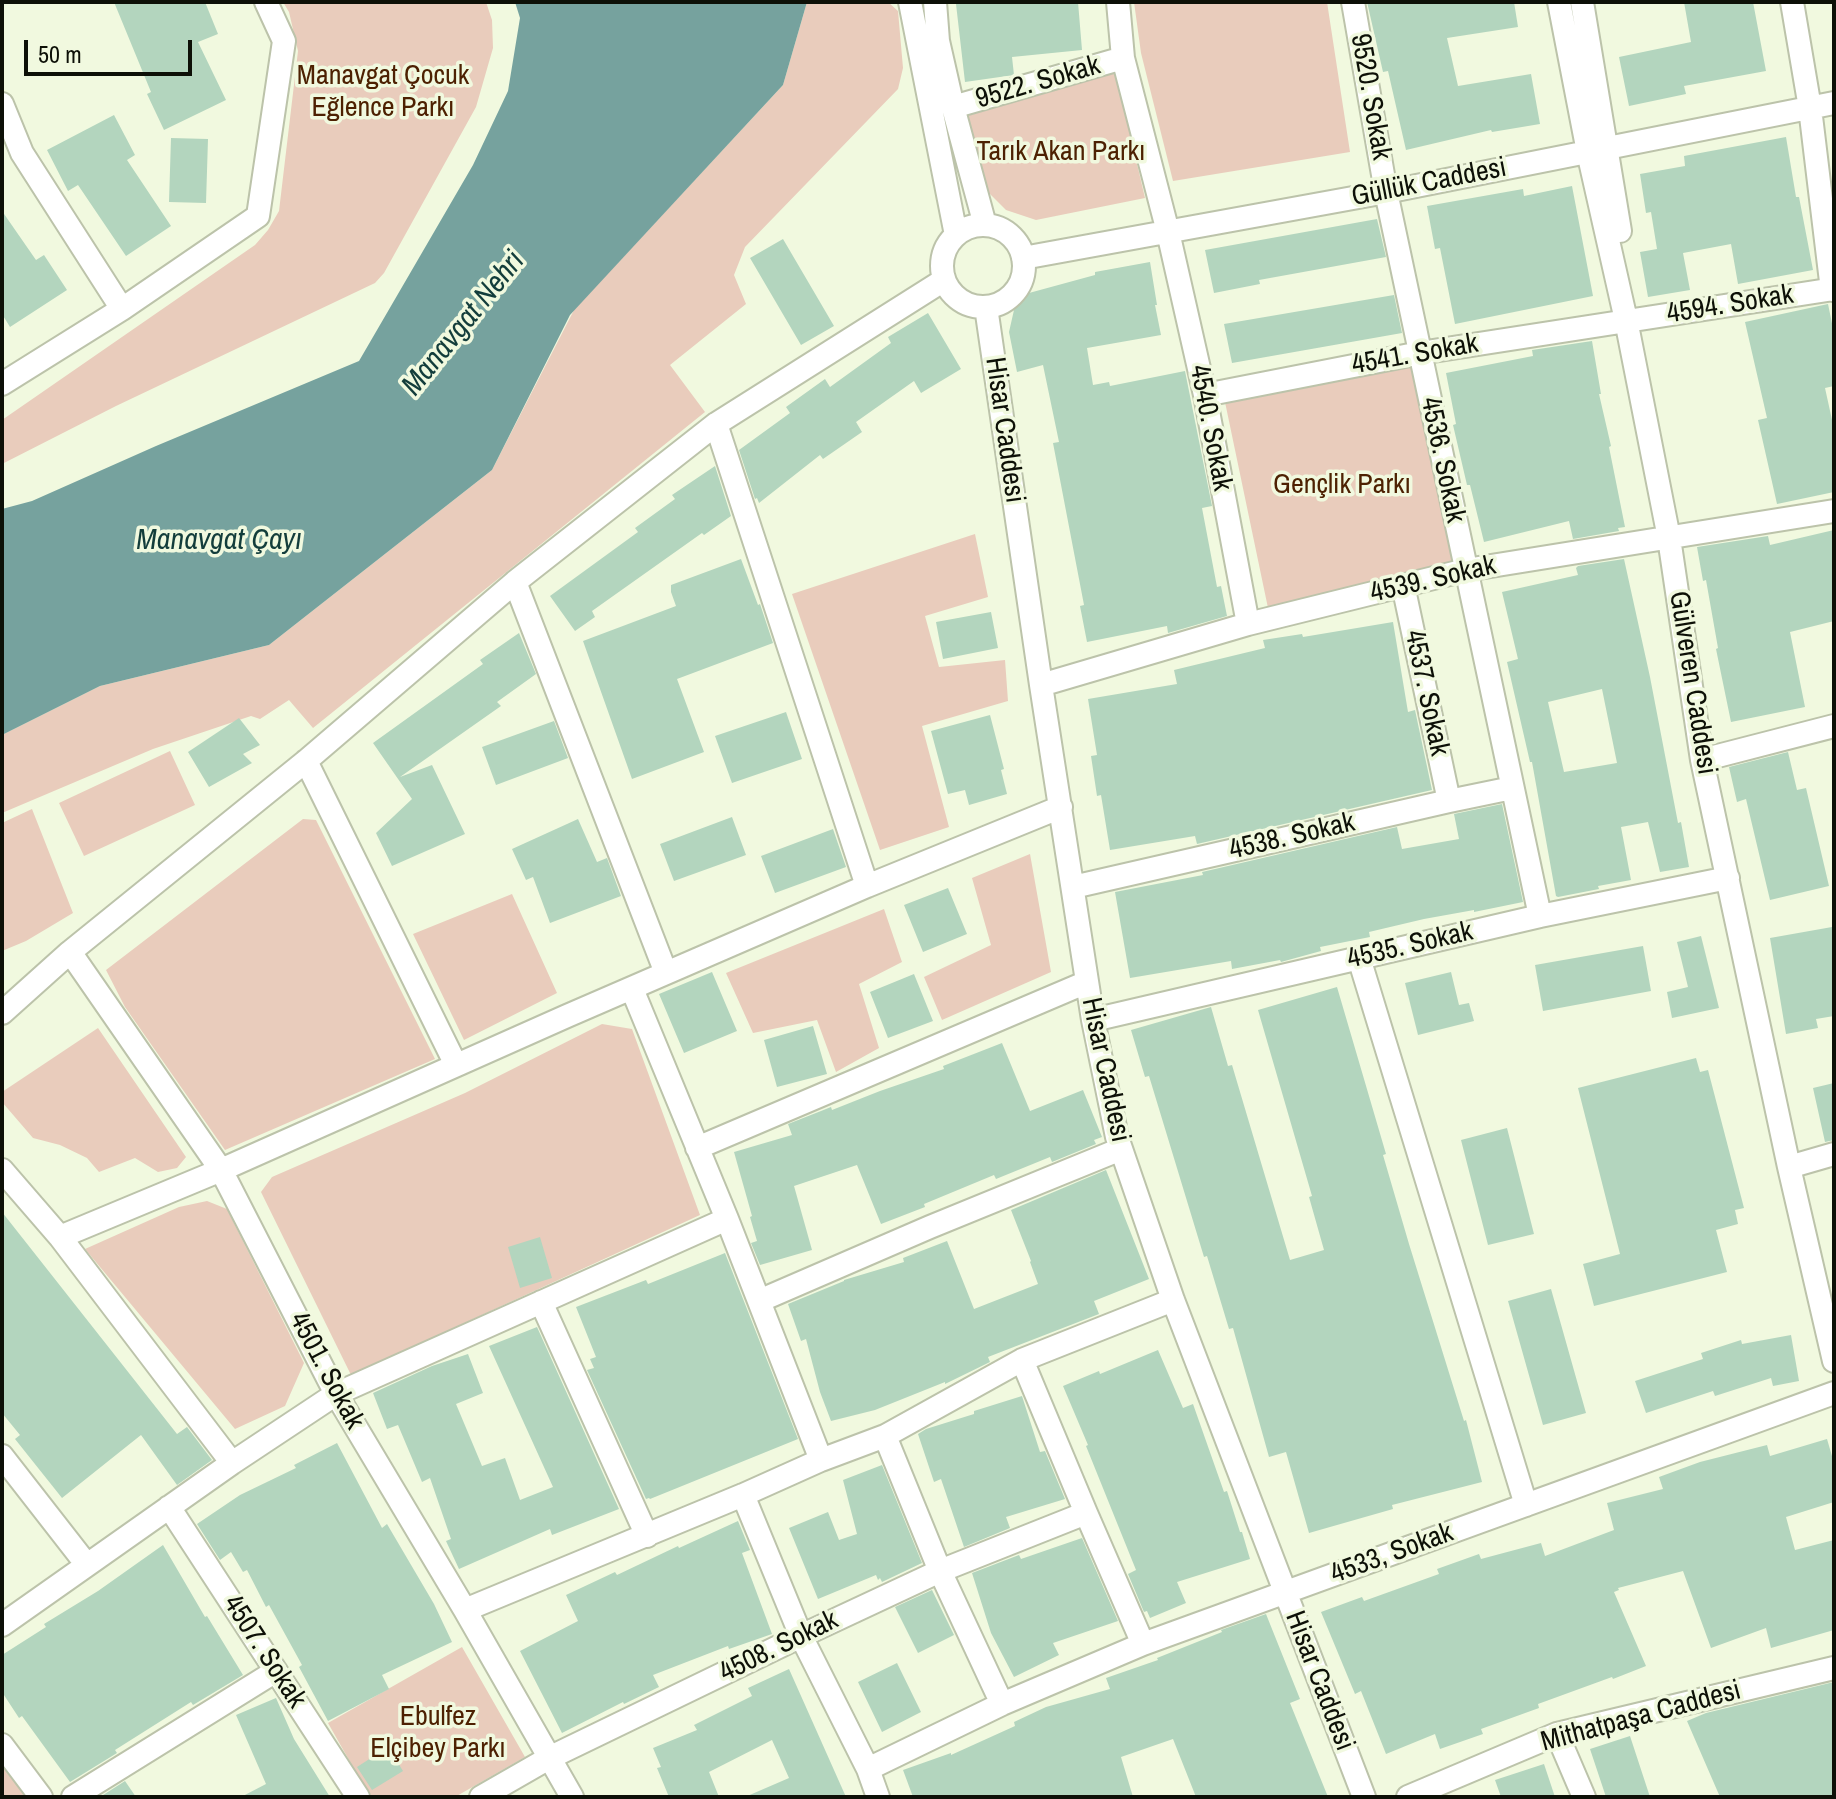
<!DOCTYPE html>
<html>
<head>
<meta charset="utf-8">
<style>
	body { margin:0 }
	#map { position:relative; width:1836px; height:1799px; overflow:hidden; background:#f1f9df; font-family:"Archivo Narrow",sans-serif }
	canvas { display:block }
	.frame { position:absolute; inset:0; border:4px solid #0d1007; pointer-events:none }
	.scale { position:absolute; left:24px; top:40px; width:168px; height:36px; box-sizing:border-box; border:4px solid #0d1007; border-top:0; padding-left:10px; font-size:24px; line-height:28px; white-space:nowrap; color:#0d1007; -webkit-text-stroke:6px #f1f9df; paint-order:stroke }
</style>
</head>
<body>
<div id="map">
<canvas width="1836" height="1799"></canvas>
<div class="frame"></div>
<div class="scale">50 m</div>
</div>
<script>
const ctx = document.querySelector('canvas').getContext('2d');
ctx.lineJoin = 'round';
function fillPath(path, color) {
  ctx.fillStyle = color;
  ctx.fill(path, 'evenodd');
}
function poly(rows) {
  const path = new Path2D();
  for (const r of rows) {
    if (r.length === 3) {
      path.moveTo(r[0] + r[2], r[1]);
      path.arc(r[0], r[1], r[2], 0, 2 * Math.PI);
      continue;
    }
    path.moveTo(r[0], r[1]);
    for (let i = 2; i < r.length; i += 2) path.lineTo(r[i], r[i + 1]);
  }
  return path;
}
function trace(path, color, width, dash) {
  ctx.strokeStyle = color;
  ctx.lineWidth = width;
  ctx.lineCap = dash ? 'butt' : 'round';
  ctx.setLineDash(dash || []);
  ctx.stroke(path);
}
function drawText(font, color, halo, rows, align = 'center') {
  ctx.font = font + ' "Archivo Narrow",sans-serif';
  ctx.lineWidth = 7;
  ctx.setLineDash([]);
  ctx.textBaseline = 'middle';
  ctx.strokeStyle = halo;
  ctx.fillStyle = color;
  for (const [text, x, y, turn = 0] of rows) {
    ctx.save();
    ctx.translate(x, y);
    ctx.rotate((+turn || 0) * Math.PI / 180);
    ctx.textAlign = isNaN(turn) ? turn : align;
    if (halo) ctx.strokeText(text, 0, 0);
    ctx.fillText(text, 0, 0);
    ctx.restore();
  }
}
const green = poly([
	[283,2,486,2,492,20,493,48,476,107,384,273,375,283,116,406,2,464,2,420,255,245,268,230,279,211,298,51,289,12],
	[807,2,888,2,898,11,903,68,898,89,745,247,734,275,746,304,670,365,705,412,313,728,289,700,260,719,251,716,153,749,2,813,2,735,100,686,269,645,492,470,574,310,783,85],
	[1134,2,1327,2,1350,152,1173,181,1141,53],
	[1115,70,1145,198,1036,220,1006,210,983,187,964,117],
	[1416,362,1460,568,1268,608,1225,402],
	[975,534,988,597,925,616,939,667,1005,660,1008,701,922,726,949,827,880,850,792,594],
	[170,751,195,805,84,856,59,803],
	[32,809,73,913,26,941,2,951,2,823],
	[303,819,316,820,435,1059,225,1150,125,1007,106,970],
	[1030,854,1051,972,942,1020,924,977,991,945,972,878],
	[512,894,557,993,464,1040,413,934],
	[884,909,902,962,859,984,879,1048,836,1072,817,1020,753,1033,726,973],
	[602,1024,632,1029,700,1215,351,1375,261,1192,272,1177,465,1093],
	[98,1028,186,1157,177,1168,158,1172,135,1158,99,1172,87,1158,60,1145,33,1138,2,1102,2,1092],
	[207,1201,227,1209,304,1363,285,1406,235,1429,85,1249,179,1207],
	[462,1647,525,1757,455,1797,370,1797,328,1723],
	[2,1764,29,1797,2,1797]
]);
const water = poly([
	[515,2,807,2,783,85,570,315,492,470,269,645,100,686,2,735,2,509,32,501,156,446,359,361,473,165,508,91,520,18]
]);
const building = poly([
	[114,2,205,2,218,34,198,42,226,100,164,130,147,94,151,92],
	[976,2,1078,2,1082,50,1012,57,1014,75,965,82,956,4],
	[1367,2,1514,2,1518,27,1447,38,1458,86,1531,74,1540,124,1492,132,1491,130,1406,150,1388,71,1383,72],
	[1684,2,1753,2,1766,71,1684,86,1686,94,1629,106,1619,57,1691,42],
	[114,115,135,155,127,160,171,226,126,256,78,185,68,191,47,150],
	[1786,137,1796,197,1799,197,1813,270,1738,284,1731,244,1683,253,1690,290,1648,297,1640,252,1657,249,1651,212,1646,213,1640,174,1685,166,1684,156],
	[171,138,208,139,206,203,169,202],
	[1572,186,1593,296,1455,324,1440,248,1435,249,1427,206,1523,189,1524,196],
	[2,211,36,260,44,255,67,290,10,327,2,314],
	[1377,219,1386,257,1259,280,1260,284,1214,293,1205,250],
	[783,239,834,326,801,345,750,258],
	[1150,262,1157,305,1155,305,1161,335,1087,348,1093,385,1109,382,1110,386,1185,371,1212,506,1202,508,1217,587,1221,586,1227,616,1168,633,1167,626,1087,642,1080,606,1084,605,1053,443,1059,442,1043,365,1017,372,1009,332,1014,310,1029,293,1095,275,1095,272],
	[1394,295,1402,333,1232,363,1224,324],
	[1828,304,1834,333,1834,386,1825,388,1834,429,1834,492,1777,504,1758,420,1767,418,1745,322],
	[928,313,961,369,921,393,914,381,856,422,862,432,823,459,820,455,759,503,757,498,755,499,739,450,790,413,786,407,825,379,830,387,891,343,888,337],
	[1592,341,1601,394,1599,394,1611,446,1609,447,1625,527,1618,528,1619,531,1573,539,1569,521,1484,542,1470,485,1467,485,1453,425,1456,424,1446,373,1533,356,1532,350],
	[715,466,731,516,704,535,702,533,592,611,595,617,575,631,550,596,638,532,635,528,675,499,672,495],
	[1834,530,1834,621,1790,632,1805,707,1731,722,1716,649,1718,648,1706,580,1703,581,1697,547,1768,536,1770,545],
	[741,559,758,605,760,604,773,643,677,679,704,752,632,779,583,641,676,606,671,592,671,585],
	[1624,559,1650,677,1678,823,1681,822,1689,867,1660,872,1648,822,1621,827,1631,880,1598,886,1599,889,1558,897,1556,896,1532,762,1530,762,1507,662,1518,659,1502,592,1578,575,1576,568,1578,566],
	[1602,689,1617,763,1564,772,1548,702],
	[991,612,998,648,943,659,936,622],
	[1393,622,1408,712,1415,710,1432,790,1197,844,1195,836,1110,850,1101,795,1097,796,1091,756,1097,755,1088,699,1177,684,1174,670,1265,648,1263,640,1302,634,1303,637],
	[519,633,536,674,497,702,501,706,400,777,432,765,465,834,392,866,376,833,412,799,373,743,483,664,480,660],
	[786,712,802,759,732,783,715,736],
	[990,715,1004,769,1001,770,1007,794,969,805,965,790,948,794,931,731],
	[239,718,260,745,243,754,252,763,209,787,188,752],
	[554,721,568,758,496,785,482,747],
	[1788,752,1797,790,1806,788,1829,886,1770,900,1746,799,1737,802,1729,767],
	[1502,804,1523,902,1474,912,1474,910,1424,919,1369,932,1370,937,1320,947,1321,951,1281,962,1280,960,1232,969,1231,961,1130,978,1115,892,1203,875,1202,872,1397,827,1402,849,1459,839,1454,814],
	[732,817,746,855,674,881,660,844],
	[578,819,597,862,607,858,621,896,550,923,533,877,526,880,512,849],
	[833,829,846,867,775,893,761,856],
	[948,888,967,934,923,952,904,905],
	[1832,927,1834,938,1834,1016,1816,1019,1818,1028,1786,1034,1770,938],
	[1701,936,1719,1008,1672,1018,1667,992,1688,987,1677,942],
	[1643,946,1651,991,1543,1011,1535,965],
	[712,972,737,1031,684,1053,659,994],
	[1451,972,1459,1005,1469,1003,1474,1021,1418,1035,1405,983],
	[914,974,933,1021,888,1038,870,992],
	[1337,987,1386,1154,1383,1155,1409,1244,1464,1421,1466,1420,1482,1482,1392,1505,1393,1509,1309,1533,1286,1452,1269,1457,1233,1328,1229,1329,1207,1256,1204,1257,1149,1076,1145,1077,1131,1030,1211,1007,1228,1066,1232,1065,1290,1260,1324,1250,1309,1197,1312,1196,1258,1010],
	[813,1026,827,1074,777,1087,764,1040],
	[1002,1043,1030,1111,1083,1090,1102,1137,1094,1140,1096,1144,1052,1162,1050,1157,996,1179,994,1175,924,1204,925,1207,881,1224,857,1165,794,1186,812,1250,760,1265,751,1243,757,1241,750,1217,752,1216,734,1152,792,1135,788,1124,821,1111,831,1107,832,1110,880,1091,944,1069,943,1066],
	[1696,1058,1700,1072,1708,1070,1744,1208,1735,1210,1738,1224,1716,1230,1727,1272,1594,1306,1583,1264,1620,1254,1578,1088],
	[1834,1083,1834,1140,1825,1142,1813,1088],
	[1507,1128,1534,1234,1488,1245,1461,1140],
	[1106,1170,1149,1279,1094,1301,1099,1314,988,1357,990,1362,945,1384,945,1382,875,1410,831,1421,820,1392,806,1339,801,1341,788,1304,844,1281,844,1280,904,1262,903,1258,947,1241,974,1309,1038,1284,1030,1262,1031,1261,1011,1210],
	[2,1212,177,1434,187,1427,212,1460,177,1485,141,1435,62,1498,15,1439,20,1435,2,1413],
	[540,1237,552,1278,520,1288,508,1247],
	[725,1253,798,1439,650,1499,649,1498,646,1499,587,1370,594,1368,590,1359,596,1357,576,1307,646,1280,648,1284],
	[1551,1289,1586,1413,1543,1425,1508,1301],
	[537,1327,619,1509,552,1535,550,1529,459,1569,446,1541,451,1539,430,1478,422,1482,398,1425,387,1429,373,1393,432,1366,468,1354,483,1393,456,1404,482,1466,505,1458,520,1500,553,1487,489,1346],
	[1791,1335,1799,1381,1773,1386,1771,1378,1715,1396,1713,1391,1646,1413,1635,1381,1703,1359,1701,1353,1741,1340,1742,1344],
	[1158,1350,1183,1408,1193,1404,1224,1492,1227,1491,1240,1532,1242,1532,1250,1559,1177,1582,1186,1603,1150,1618,1147,1611,1144,1612,1128,1574,1136,1570,1086,1446,1088,1445,1063,1386,1099,1371,1100,1374],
	[1022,1396,1040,1452,1045,1451,1065,1499,1006,1517,1010,1528,964,1547,941,1479,934,1482,918,1434,926,1429,974,1414,974,1411],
	[1827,1439,1834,1463,1834,1502,1786,1517,1795,1550,1834,1540,1834,1630,1771,1648,1766,1628,1711,1648,1683,1571,1618,1588,1619,1590,1614,1592,1646,1666,1613,1679,1612,1677,1538,1704,1539,1708,1481,1729,1483,1734,1440,1749,1435,1734,1386,1754,1361,1691,1355,1694,1321,1612,1362,1597,1364,1601,1439,1574,1437,1569,1479,1554,1481,1559,1541,1543,1545,1556,1614,1530,1607,1503,1663,1489,1659,1477,1700,1462,1767,1445,1770,1456],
	[337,1443,382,1528,387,1524,434,1604,452,1642,382,1675,389,1689,328,1721,299,1667,302,1665,269,1605,266,1607,247,1570,243,1572,231,1552,220,1560,197,1524,240,1495,296,1468,294,1465],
	[882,1465,922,1563,882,1582,880,1578,878,1580,876,1575,818,1599,789,1528,828,1512,839,1540,857,1534,843,1480],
	[738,1521,750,1550,742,1553,772,1634,729,1649,728,1646,653,1675,659,1687,624,1704,623,1702,562,1733,520,1651,578,1621,566,1595,615,1572,617,1575,678,1546,679,1548],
	[1082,1538,1118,1621,1053,1643,1059,1655,1014,1677,991,1633,972,1573,1019,1555,1021,1559],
	[163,1545,205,1617,207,1616,243,1675,193,1705,191,1702,115,1750,117,1753,70,1782,22,1716,19,1718,2,1692,2,1655,46,1627,44,1624,98,1591],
	[932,1590,954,1635,918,1653,895,1607],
	[1266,1614,1300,1699,1290,1703,1328,1797,1196,1797,1173,1739,1121,1757,1133,1797,913,1797,903,1770,951,1753,951,1755,1015,1726,1014,1722,1046,1707,1110,1689,1106,1678,1158,1660,1157,1658,1222,1632,1221,1630],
	[897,1663,921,1712,882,1732,858,1682],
	[789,1669,846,1797,745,1797,789,1778,772,1740,709,1772,719,1797,669,1797,657,1768,661,1767,653,1748,697,1730,694,1725,752,1696,748,1688],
	[1834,1682,1834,1797,1720,1797,1687,1721,1706,1713],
	[276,1698,294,1739,330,1797,241,1797,266,1784,236,1715],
	[1630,1736,1650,1797,1606,1797,1590,1749],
	[388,1747,403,1771,372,1790,357,1767],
	[1544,1764,1555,1797,1501,1797,1495,1780],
	[125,1781,136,1797,100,1797]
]);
const street = poly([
	[910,2,956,235],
	[935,2,938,41,953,107,985,225],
	[1118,2,1123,58,1168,232,1205,395,1248,624],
	[1353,2,1386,192,1540,916],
	[1559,2,1588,152,1626,320,1669,538,1702,760,1789,1167,1834,1361],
	[1582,2,1620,231],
	[1792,2,1810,108,1832,290],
	[2,104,22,153,122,309],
	[953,107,1123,58],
	[983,266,41],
	[1023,258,1386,192,1834,103],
	[986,307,1041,685,1093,1020,1117,1137,1173,1300,1364,1797],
	[2,384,122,309,258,216,284,41,266,2],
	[1205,395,1420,353,1834,289],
	[716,424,867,886],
	[515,582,666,973],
	[1403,585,1449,801],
	[1041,685,1248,624,1466,570,1834,511],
	[1702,760,1834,726],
	[306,761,456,1065],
	[1073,887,1449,801,1512,788],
	[70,952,221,1170,336,1394,465,1610,572,1797],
	[1359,958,1526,1505],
	[632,989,727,1219,821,1460],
	[2,1013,70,952,306,761,515,582,716,424,944,280],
	[1093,1020,1540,916,1728,878],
	[697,1148,1087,982],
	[1789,1167,1834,1154],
	[2,1170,60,1237,232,1463],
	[60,1237,221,1170,567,1016,867,886,1061,807],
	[759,1301,930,1227,1121,1149],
	[541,1302,647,1536],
	[1022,1360,1086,1513,1143,1644],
	[885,1436,940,1571,1002,1704],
	[2,1456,87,1565],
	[743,1495,801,1636,868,1769,878,1797],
	[169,1507,358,1797],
	[465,1610,743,1495,821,1460,885,1436,1022,1360,1173,1300],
	[2,1625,232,1463,336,1394,727,1219],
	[1557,1734,1584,1797],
	[2,1745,41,1797],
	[868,1769,1002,1704,1143,1644,1834,1393],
	[73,1797,276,1671],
	[481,1797,549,1758,801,1636,940,1571,1086,1513],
	[1408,1797,1557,1734,1834,1668]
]);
const parkNames = [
	["Manavgat Çocuk",383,76],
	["Eğlence Parkı",383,108],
	["Tarık Akan Parkı",1061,152],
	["Gençlik Parkı",1342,485],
	["Ebulfez",438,1717],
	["Elçibey Parkı",438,1749]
];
const streetNames = [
	["9522. Sokak",1038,83,-16],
	["9520. Sokak",1370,97,80],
	["Güllük Caddesi",1429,183,-11],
	["4594. Sokak",1730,305,-9],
	["4541. Sokak",1415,355,-10],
	["4540. Sokak",1210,428,79],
	["Hisar Caddesi",1004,430,82],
	["4536. Sokak",1442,460,78],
	["4539. Sokak",1433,580,-13],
	["Gülveren Caddesi",1692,683,81],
	["4537. Sokak",1426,693,78],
	["4538. Sokak",1292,837,-13],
	["4535. Sokak",1410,946,-13],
	["Hisar Caddesi",1105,1070,78],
	["4501. Sokak",326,1371,62],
	["4533, Sokak",1392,1554,-20],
	["4508. Sokak",779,1647,-26],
	["4507. Sokak",264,1652,57],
	["Hisar Caddesi",1319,1681,69],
	["Mithatpaşa Caddesi",1641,1717,-15]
];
const waterNames = [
	["Manavgat Nehri",464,324,-51],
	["Manavgat Çayı",219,541]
];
fillPath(green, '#e9ccbc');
fillPath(water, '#76a29e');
fillPath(building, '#b3d5be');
trace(street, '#bcc3aa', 26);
trace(street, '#fff', 22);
drawText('28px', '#4d2102', '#f1f9df', parkNames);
drawText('28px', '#0d1007', '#f1f9df', streetNames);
drawText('italic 30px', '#133d3b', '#f1f9df', waterNames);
</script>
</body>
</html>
